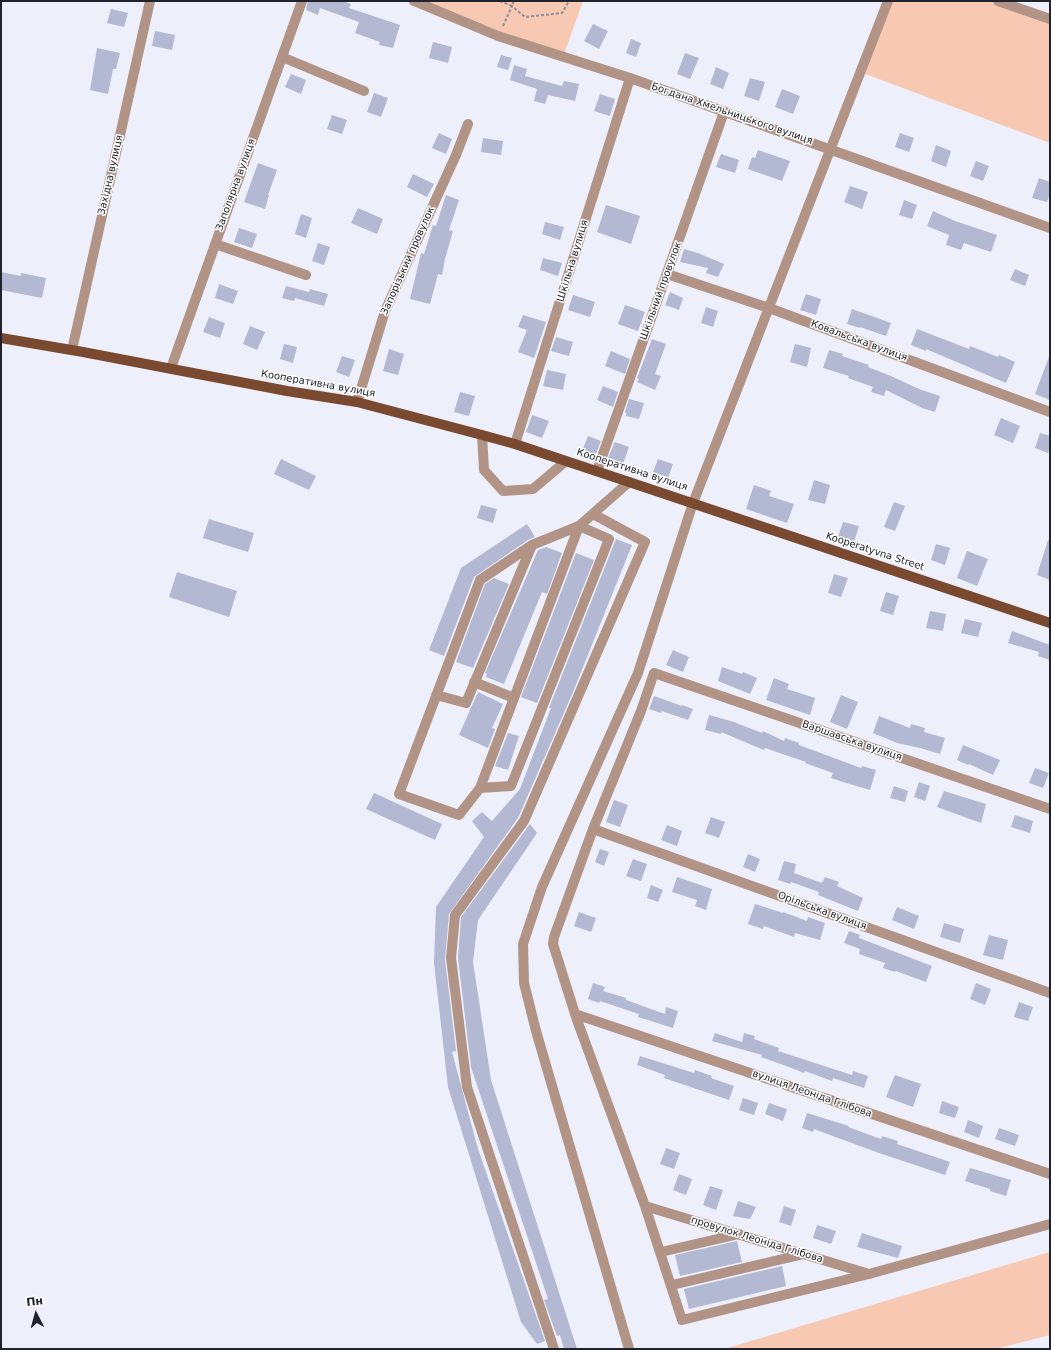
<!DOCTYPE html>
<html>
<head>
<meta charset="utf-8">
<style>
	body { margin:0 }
	#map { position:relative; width:1051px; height:1350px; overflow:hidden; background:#edeffa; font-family:"DejaVu Sans",sans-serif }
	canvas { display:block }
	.frame { position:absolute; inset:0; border:2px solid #20222c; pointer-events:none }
	.north { position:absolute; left:16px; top:1294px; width:40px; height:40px; -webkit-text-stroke:3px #fff; paint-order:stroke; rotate:354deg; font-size:11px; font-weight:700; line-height:16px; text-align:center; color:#20222c }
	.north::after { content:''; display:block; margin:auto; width:14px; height:18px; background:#20222c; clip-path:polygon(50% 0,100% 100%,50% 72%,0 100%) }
</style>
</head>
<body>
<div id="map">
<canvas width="1051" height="1350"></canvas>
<div class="frame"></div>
<div class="north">Пн</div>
</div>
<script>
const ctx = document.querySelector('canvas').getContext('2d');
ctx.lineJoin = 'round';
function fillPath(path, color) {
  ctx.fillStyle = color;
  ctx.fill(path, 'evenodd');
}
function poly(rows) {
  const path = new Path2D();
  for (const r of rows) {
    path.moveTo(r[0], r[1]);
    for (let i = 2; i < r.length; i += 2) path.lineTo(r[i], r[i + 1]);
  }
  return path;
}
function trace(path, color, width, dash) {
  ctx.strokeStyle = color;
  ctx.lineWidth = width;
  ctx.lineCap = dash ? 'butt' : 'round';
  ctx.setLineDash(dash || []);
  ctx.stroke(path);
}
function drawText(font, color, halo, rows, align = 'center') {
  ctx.font = font + ' "DejaVu Sans",sans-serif';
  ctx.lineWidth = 3;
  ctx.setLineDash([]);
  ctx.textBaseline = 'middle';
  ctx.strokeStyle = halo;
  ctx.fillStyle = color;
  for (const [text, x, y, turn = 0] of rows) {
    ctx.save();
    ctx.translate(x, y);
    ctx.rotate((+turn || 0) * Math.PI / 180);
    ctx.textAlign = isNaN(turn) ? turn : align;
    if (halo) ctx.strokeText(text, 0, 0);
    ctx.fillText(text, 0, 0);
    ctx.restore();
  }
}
const green = poly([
	[414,1,583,1,563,57],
	[888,1,998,1,1050,19,1050,143,860,72],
	[1050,1252,1050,1335,996,1349,724,1349]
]);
const building = poly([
	[308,1,343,1,351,4,349,8,400,25,393,48,379,45,380,42,355,33,359,22,320,8,318,15,306,10],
	[111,9,128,13,124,27,107,23],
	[593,24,608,31,599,49,584,41],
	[155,31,175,35,172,50,152,46],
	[631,39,641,43,636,57,626,53],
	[433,42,452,47,448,63,429,58],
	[97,48,120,53,116,69,113,69,108,94,90,90],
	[685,53,699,58,690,79,677,74],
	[501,55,512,58,508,70,497,67],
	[514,65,527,69,525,76,562,86,564,81,579,84,575,101,548,95,545,104,534,101,537,89,510,80],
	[716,67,729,73,723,89,710,84],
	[291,74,306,80,301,94,285,87],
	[750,78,765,82,759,101,744,96],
	[782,89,800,96,793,114,775,107],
	[374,93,388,98,381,117,367,112],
	[600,94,615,99,610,116,594,111],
	[332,115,347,120,342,134,327,129],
	[439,133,452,139,446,154,432,148],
	[900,133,914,138,909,152,895,147],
	[483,138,503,141,501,155,481,152],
	[936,145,951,151,946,167,931,161],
	[758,150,790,161,782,181,748,169,752,157,755,158],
	[721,154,739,160,735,173,716,167],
	[976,161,989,166,983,181,970,176],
	[258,163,277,170,268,195,269,195,265,209,244,202],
	[413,174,434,184,427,197,407,187],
	[1039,178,1050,182,1050,193,1047,202,1032,198],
	[850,186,868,192,862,209,844,202],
	[446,195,459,200,449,230,453,231,445,259,442,275,438,274,430,304,410,299,421,253,424,254,433,225,436,226],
	[904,200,917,205,912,219,899,215],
	[606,205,640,216,631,244,597,232],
	[358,208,383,219,377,234,351,223],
	[933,211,955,221,997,235,991,252,964,243,961,250,946,245,949,235,927,226],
	[301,214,312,218,306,238,295,234],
	[545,222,564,227,560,240,542,234],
	[239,228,257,234,252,248,234,242],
	[318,243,330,247,324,265,312,261],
	[684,249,698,253,724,264,718,277,706,273,708,268,680,262],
	[543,258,562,263,558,276,540,270],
	[1015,269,1029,275,1025,286,1010,280],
	[1,272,21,276,21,273,46,278,42,298,1,290],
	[219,284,238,291,233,304,215,298],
	[286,286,309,292,310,289,328,294,324,306,295,298,294,301,282,298],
	[670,292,683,298,679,310,665,305],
	[806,294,821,299,816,315,800,310],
	[573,295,595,302,590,317,568,310],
	[625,305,645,312,638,331,618,324],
	[706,307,718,311,713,327,701,323],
	[852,309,891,323,886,336,860,327,860,328,847,324],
	[523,315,546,322,534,358,518,352,527,330,518,327],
	[209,317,225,323,220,338,203,332],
	[250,326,265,332,257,350,243,344],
	[917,329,969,349,970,346,998,357,999,355,1015,362,1006,383,926,349,926,351,911,345],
	[556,337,573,342,569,356,551,351],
	[652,339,666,344,655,374,661,376,655,390,637,382,639,379,637,378],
	[284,344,297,347,293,363,280,359],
	[795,344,811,348,807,367,790,362],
	[389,349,404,354,398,375,383,371],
	[829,350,843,354,842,356,869,365,868,367,891,376,919,389,940,396,935,412,922,408,886,390,884,396,871,392,873,387,848,378,849,376,823,368],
	[611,351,630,359,625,374,605,366],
	[342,356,355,360,349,377,336,372],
	[1049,357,1050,357,1050,400,1035,394],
	[547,370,566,374,563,390,543,386],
	[603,386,618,392,613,407,597,400],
	[460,392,475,396,469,416,454,412],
	[629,399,644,403,639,419,626,416,626,413,625,412],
	[532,415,549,421,542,438,526,432],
	[1001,418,1020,426,1013,443,994,435],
	[1040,433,1050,436,1050,447,1048,453,1035,448],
	[588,436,601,441,595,456,582,451],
	[615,442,629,447,623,464,608,458],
	[281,459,316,476,309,490,274,474],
	[658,459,673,464,668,478,653,472],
	[814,480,830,485,825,504,808,500],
	[754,485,771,491,769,496,794,504,787,523,746,509],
	[894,502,905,506,895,531,884,527],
	[481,505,497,509,493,523,477,518],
	[209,519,254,533,248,552,203,538],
	[843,522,859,526,853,545,837,540],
	[527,524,535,537,528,540,474,577,444,656,429,650,461,568],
	[616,539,632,545,573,692,518,818,449,914,445,959,456,1051,452,1052,478,1149,545,1341,537,1344,521,1322,448,1087,434,963,436,907,484,837,472,821,482,812,492,821,520,789,551,708,549,708],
	[1048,540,1050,541,1050,580,1037,575],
	[936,544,950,548,945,565,931,560],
	[546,547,562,553,547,594,542,592,504,684,486,677,487,674,485,673,538,550],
	[967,551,988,559,977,586,957,578],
	[576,553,594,560,537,703,521,697],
	[177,572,237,591,229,617,169,597],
	[834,574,848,578,841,597,828,593],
	[494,578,509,584,473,668,456,662,485,584],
	[886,592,899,596,893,615,880,611],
	[930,611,946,614,943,631,926,628],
	[965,619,982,623,978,637,961,633],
	[1012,631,1050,645,1050,660,1038,656,1039,652,1008,643],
	[673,650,689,657,683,672,666,665],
	[722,667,742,674,743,672,757,678,750,694,718,681],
	[774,678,789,684,787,689,815,698,810,715,766,700],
	[478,692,503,704,492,728,495,729,488,748,459,735],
	[841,695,858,702,847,729,830,722],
	[654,696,682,706,682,705,693,709,688,720,662,711,661,713,649,709],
	[709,715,734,722,762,733,763,731,784,741,785,738,799,743,799,745,861,768,862,766,876,770,870,790,843,782,831,778,833,773,805,763,806,762,765,748,764,750,721,732,721,734,705,730],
	[879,716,910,728,911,724,925,728,924,732,945,738,940,754,920,748,897,743,873,733],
	[508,733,519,736,508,770,495,766],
	[963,745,1000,760,993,775,969,764,968,765,957,760],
	[1035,768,1049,773,1043,788,1029,783],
	[919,782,930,786,925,801,914,797],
	[894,786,908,791,905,802,890,798],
	[944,791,986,804,981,823,937,807],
	[374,793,442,824,435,840,366,809],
	[614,800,628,805,620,827,606,822],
	[1015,815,1033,821,1030,833,1011,827],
	[711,817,725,822,719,838,705,833],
	[530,824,537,833,478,920,473,962,491,1080,577,1349,564,1349,560,1335,557,1336,544,1300,548,1299,471,1067,458,958,461,917],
	[667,825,682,831,677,846,661,840],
	[600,849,609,852,604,866,595,862],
	[748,854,760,859,755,872,743,867],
	[633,859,647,864,641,881,626,876],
	[784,861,796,864,794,873,822,883,825,877,839,882,837,886,863,898,858,911,818,895,819,892,791,882,790,884,778,880],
	[677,877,712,889,706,910,695,906,697,900,672,892],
	[651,885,663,890,658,902,647,898],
	[755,904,783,913,783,912,807,921,808,917,825,923,820,940,795,933,794,937,764,926,763,929,748,924],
	[897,907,919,916,914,929,892,920],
	[579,912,596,918,591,932,574,926],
	[944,923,964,929,960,943,940,937],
	[849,931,860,935,859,938,932,966,926,982,896,971,895,972,883,968,885,963,859,954,860,949,844,943],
	[989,935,1008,940,1003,960,983,955],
	[593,983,605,987,603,991,626,998,626,1000,665,1014,666,1007,678,1011,673,1028,638,1017,639,1014,600,1001,599,1003,588,999],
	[976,983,991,989,985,1005,970,999],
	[1019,1002,1033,1007,1028,1021,1014,1017],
	[715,1033,742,1042,744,1033,755,1036,754,1039,779,1048,778,1051,852,1075,853,1071,868,1076,864,1088,833,1078,832,1081,805,1071,804,1073,789,1067,761,1057,762,1055,712,1041],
	[640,1056,694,1073,695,1070,712,1076,711,1078,734,1086,729,1100,664,1078,665,1075,637,1065],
	[895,1075,921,1084,913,1107,886,1097],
	[743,1098,758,1103,754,1115,739,1110],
	[942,1101,959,1107,955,1118,939,1113],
	[769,1103,787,1109,783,1121,765,1114],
	[807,1113,849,1126,848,1127,881,1139,882,1136,898,1141,897,1144,950,1162,945,1175,876,1152,814,1129,813,1132,802,1128],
	[968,1120,983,1126,979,1138,964,1132],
	[999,1128,1019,1135,1015,1146,995,1139],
	[666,1148,680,1153,674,1169,660,1164],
	[970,1168,1011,1180,1006,1196,990,1191,990,1189,965,1181],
	[679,1174,692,1179,686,1195,673,1190],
	[710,1186,723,1190,716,1210,703,1205],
	[738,1201,756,1207,750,1219,733,1216],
	[784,1206,796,1210,791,1226,779,1222],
	[817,1225,836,1231,831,1244,813,1238],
	[862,1233,902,1246,898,1258,857,1247],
	[737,1241,742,1262,680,1276,675,1255],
	[782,1266,786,1286,689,1309,684,1289]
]);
const path = poly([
	[500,1,512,6,514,1],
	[503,26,512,6,525,17,562,13,569,1]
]);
const minor = poly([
	[414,1,498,36,630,78,1050,228],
	[998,1,1050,19],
	[282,57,364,91],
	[215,244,306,275],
	[667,274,769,308,1050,412],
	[72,350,150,1],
	[171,368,302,1],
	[357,402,385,311,456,155,468,124],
	[482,435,484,470,503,491,533,489,566,461],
	[515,444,630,78],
	[597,471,724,112],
	[474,682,514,698],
	[436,695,466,703,532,545],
	[480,788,511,786,609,539,579,526,480,788,459,815,399,794,480,580,532,545,579,526,629,482],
	[1050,809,654,673,641,711,593,829,554,937,553,944,576,1017,645,1206,682,1320,869,1274,1050,1224],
	[593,829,1050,993],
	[575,1014,1050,1174],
	[645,1206,869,1274],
	[661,1252,739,1234],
	[672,1285,804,1254],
	[554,1349,467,1087,451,958,455,915,524,821,645,542,593,514],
	[629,1349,536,1031,524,983,523,944,542,887,638,673,693,503,888,1]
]);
const major = poly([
	[1,338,83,352,287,391,357,402,482,435,515,444,629,482,1050,623]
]);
const streetNames = [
	["Богдана Хмельницького вулиця",732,114,19],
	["Західна вулиця",111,175,-77],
	["Заполярна вулиця",236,185,-70],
	["Запорізький провулок",408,261,-66],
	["Шкільна вулиця",573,261,-73],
	["Шкільний провулок",661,291,-70],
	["Ковальська вулиця",859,341,20],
	["Кооперативна вулиця",318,384,10],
	["Кооперативна вулиця",632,470,18],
	["Kooperatyvna Street",875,552,18],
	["Варшавська вулиця",852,741,19],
	["Орільська вулиця",822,911,20],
	["вулиця Леоніда Глібова",812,1094,19],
	["провулок Леоніда Глібова",757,1240,17]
];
fillPath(green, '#f7c9b2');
fillPath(building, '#b3b8d3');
trace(path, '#8b8d98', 2, [3, 2]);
trace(minor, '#b19486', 10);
trace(major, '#794930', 10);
drawText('10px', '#20222c', '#fff', streetNames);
</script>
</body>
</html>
